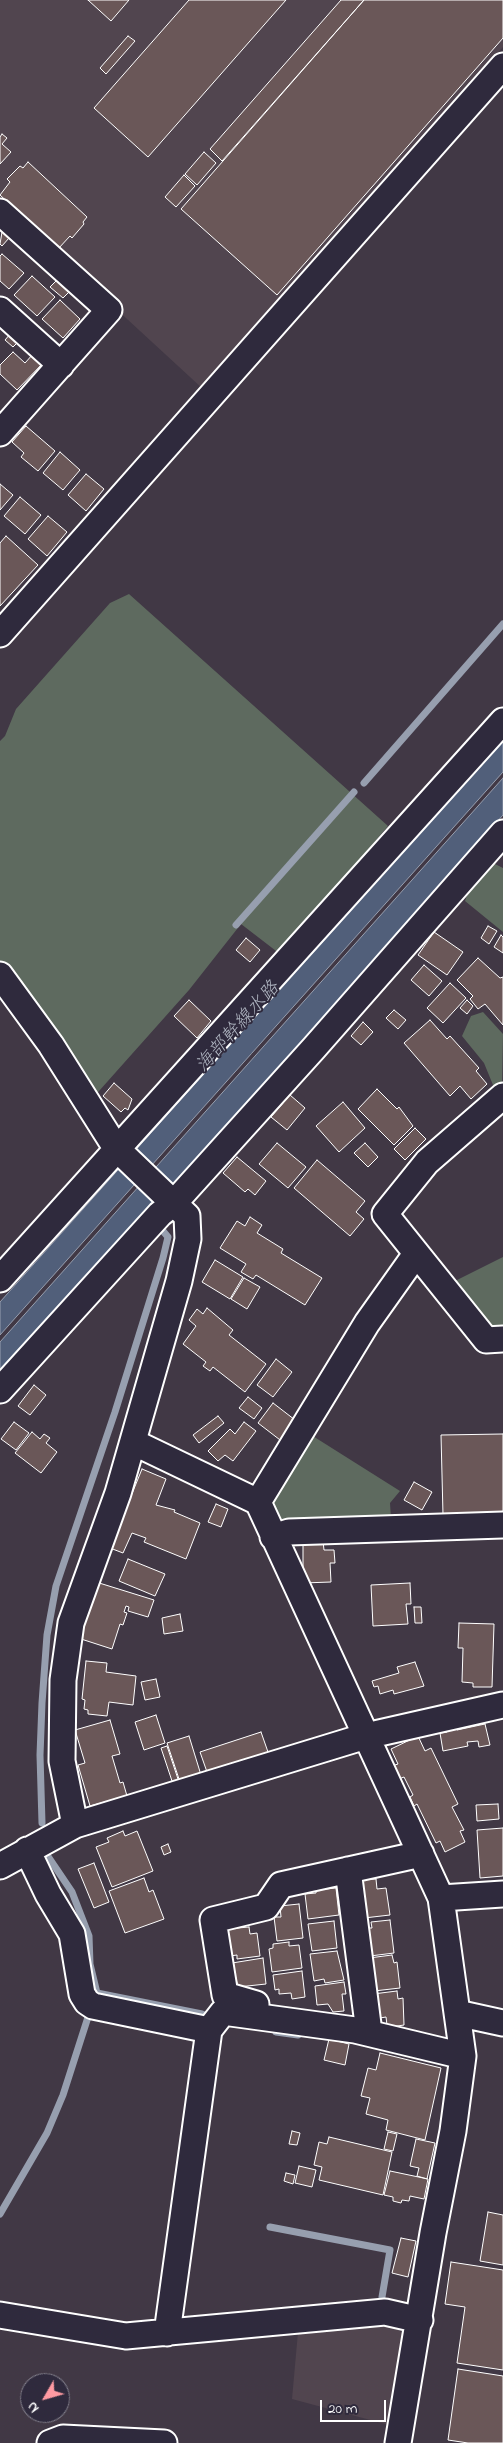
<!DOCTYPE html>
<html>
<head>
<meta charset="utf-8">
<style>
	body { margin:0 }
	#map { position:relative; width:503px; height:2443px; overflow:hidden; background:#413845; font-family:"Indie Flower",sans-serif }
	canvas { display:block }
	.north { position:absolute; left:20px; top:2373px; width:50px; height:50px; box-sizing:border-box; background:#2f2a3d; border:1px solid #827f8b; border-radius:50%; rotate:232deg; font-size:14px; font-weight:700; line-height:20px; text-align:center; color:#fff }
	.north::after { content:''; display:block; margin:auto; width:18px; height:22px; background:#ff9aa2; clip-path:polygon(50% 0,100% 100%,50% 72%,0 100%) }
	.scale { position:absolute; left:320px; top:2400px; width:66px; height:22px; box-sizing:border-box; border:2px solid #fff; border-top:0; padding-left:6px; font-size:15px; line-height:18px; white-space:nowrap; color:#fff; -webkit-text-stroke:4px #2f2a3d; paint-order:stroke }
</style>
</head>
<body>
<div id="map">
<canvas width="503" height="2443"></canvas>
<div class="north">N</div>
<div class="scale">20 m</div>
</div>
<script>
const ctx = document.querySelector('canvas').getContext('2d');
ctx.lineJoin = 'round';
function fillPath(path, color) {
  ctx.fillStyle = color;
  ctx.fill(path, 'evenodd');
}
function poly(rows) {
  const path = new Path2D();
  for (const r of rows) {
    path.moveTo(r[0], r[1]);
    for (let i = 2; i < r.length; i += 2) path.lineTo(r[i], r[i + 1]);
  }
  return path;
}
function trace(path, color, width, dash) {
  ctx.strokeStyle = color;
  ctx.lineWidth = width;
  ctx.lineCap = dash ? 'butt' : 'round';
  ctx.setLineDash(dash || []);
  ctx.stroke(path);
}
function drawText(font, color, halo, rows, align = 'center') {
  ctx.font = font + ' "Indie Flower","Klee One",sans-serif';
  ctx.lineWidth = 4;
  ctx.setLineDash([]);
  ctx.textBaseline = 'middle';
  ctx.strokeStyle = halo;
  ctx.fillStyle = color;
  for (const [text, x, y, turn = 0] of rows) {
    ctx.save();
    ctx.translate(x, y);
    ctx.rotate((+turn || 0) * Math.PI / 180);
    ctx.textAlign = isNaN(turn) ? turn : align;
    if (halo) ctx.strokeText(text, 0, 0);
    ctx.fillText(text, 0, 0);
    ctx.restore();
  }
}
const built = poly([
	[0,0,503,0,503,47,203,389,0,202],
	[396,2326,406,2339,389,2425,292,2399,298,2332]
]);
const green = poly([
	[129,594,388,826,280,954,241,924,189,990,91,1100,0,964,0,741,5,736,16,709,110,603],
	[493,863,503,868,503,932,465,901,470,886],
	[483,1012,503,1034,502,1089,493,1085,484,1063,462,1036,471,1016],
	[503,1257,503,1333,494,1334,451,1283],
	[308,1433,400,1491,390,1503,391,1519,283,1524,271,1517,265,1500]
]);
const water = poly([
	[503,739,503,772,0,1335,0,1302,503,739],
	[503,778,503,815,0,1382,0,1342,503,778]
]);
const stream = poly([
	[364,783,503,624],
	[236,925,354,792],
	[42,1823,40,1755,42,1703,47,1635,56,1586,115,1412,163,1258,168,1237,163,1231],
	[47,1855,72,1892,89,1936,90,1964,97,1993,202,2014],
	[276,2032,298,2035],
	[0,2214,47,2133,63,2095,89,2014],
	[270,2227,390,2250,382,2297]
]);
const building = poly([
	[88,0,129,0,111,21,88,0],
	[189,0,286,0,148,157,94,108,189,0],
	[341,0,364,0,222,161,210,149,341,0],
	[364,0,503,0,503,38,277,295,181,209,364,0],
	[128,36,135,41,106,74,100,68,128,36],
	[2,134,7,138,2,144,11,152,0,164,0,137,2,134],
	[204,152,216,163,197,185,185,174,204,152],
	[28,162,87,217,83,222,84,224,72,238,70,236,58,249,0,195,10,182,7,179,20,166,23,168,28,162],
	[184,175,195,186,176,207,165,197,184,175],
	[2,232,9,238,2,246,0,244,2,232],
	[2,254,24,273,9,289,0,281,0,256,2,254],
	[32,276,55,297,37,316,14,295,32,276],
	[57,280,69,292,63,298,50,287,57,280],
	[60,300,80,319,63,338,42,319,60,300],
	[11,333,19,341,13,347,5,340,11,333],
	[13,352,25,363,33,354,43,363,17,390,0,374,0,365,13,352],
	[26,426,55,451,38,471,21,457,24,453,12,442,26,426],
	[60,452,80,470,63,490,43,473,60,452],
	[86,474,104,489,86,511,68,495,86,474],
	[0,484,13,495,0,510,0,484],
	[20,497,41,515,25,534,4,516,20,497],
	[48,516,67,532,47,556,28,539,48,516],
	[6,536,38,565,0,606,0,543,6,536],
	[488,926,497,931,489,944,481,938,488,926],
	[434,932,463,952,447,975,418,955,434,932],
	[501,935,503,937,503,953,494,947,501,935],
	[246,938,260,950,250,962,236,950,246,938],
	[478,958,500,978,503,977,503,1025,485,1004,478,1009,470,999,473,996,457,980,478,958],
	[424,965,442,981,429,996,411,980,424,965],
	[450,983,466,998,443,1023,427,1008,450,983],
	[189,1000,211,1021,197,1038,174,1016,189,1000],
	[467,1000,473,1006,467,1014,460,1008,467,1000],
	[394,1010,406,1020,398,1029,386,1018,394,1010],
	[430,1020,447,1039,450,1036,479,1068,476,1071,487,1084,471,1099,460,1086,450,1096,404,1043,430,1020],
	[363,1022,373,1032,361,1045,351,1036,363,1022],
	[114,1083,132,1099,128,1110,125,1108,121,1112,103,1096,114,1083],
	[377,1089,397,1109,399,1107,413,1126,394,1145,358,1109,377,1089],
	[290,1095,305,1108,287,1130,271,1117,290,1095],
	[343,1102,365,1128,339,1152,316,1126,343,1102],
	[415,1128,426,1139,405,1160,394,1149,415,1128],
	[277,1143,306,1167,288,1188,259,1164,277,1143],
	[365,1143,378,1157,368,1167,354,1153,365,1143],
	[237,1157,266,1181,255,1195,248,1189,245,1192,223,1173,237,1157],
	[317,1160,365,1201,356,1212,364,1219,350,1236,294,1188,317,1160],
	[250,1217,262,1225,257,1233,283,1249,281,1253,322,1278,305,1305,256,1275,253,1279,241,1272,246,1264,220,1248,237,1221,245,1226,250,1217],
	[215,1260,243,1277,230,1299,202,1282,215,1260],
	[244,1278,260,1287,247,1309,231,1299,244,1278],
	[207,1308,233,1330,229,1335,266,1364,245,1392,213,1367,210,1371,203,1366,206,1362,183,1344,196,1326,189,1320,197,1309,203,1314,207,1308],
	[276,1359,292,1372,273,1397,257,1385,276,1359],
	[34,1385,46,1395,30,1415,18,1406,34,1385],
	[248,1397,262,1408,254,1419,239,1408,248,1397],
	[273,1403,299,1423,284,1443,258,1423,273,1403],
	[218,1416,224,1423,199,1443,193,1435,218,1416],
	[14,1422,29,1433,16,1450,1,1439,14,1422],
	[244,1422,256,1431,233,1461,225,1455,218,1461,208,1451,230,1429,235,1434,244,1422],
	[32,1432,40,1439,44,1434,50,1438,46,1443,57,1452,41,1473,15,1453,32,1432],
	[503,1434,503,1514,443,1515,441,1435,503,1434],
	[142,1469,166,1479,156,1505,175,1510,174,1512,200,1523,186,1559,144,1542,146,1538,132,1533,123,1553,110,1548,142,1469],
	[414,1482,432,1492,422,1510,404,1500,414,1482],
	[216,1504,228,1509,221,1527,208,1522,216,1504],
	[303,1541,323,1541,324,1550,334,1550,335,1563,330,1563,331,1582,303,1583,303,1541],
	[128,1559,165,1574,155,1596,119,1581,128,1559],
	[96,1582,154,1600,148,1617,128,1611,129,1607,126,1606,124,1612,127,1613,123,1625,120,1624,112,1649,78,1638,96,1582],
	[410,1583,411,1604,406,1604,408,1624,373,1626,371,1585,410,1583],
	[414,1607,421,1607,422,1623,415,1623,414,1607],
	[180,1614,183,1631,164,1634,162,1618,180,1614],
	[459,1623,494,1624,492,1687,473,1687,473,1683,462,1682,463,1648,458,1648,459,1623],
	[86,1661,107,1663,106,1672,136,1676,133,1705,109,1702,107,1716,88,1714,88,1710,84,1709,85,1700,82,1699,86,1661],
	[415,1662,424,1686,394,1694,393,1690,380,1694,378,1686,374,1687,372,1681,399,1673,397,1667,415,1662],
	[156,1679,160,1697,145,1700,141,1682,156,1679],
	[156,1715,165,1743,144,1750,135,1722,156,1715],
	[110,1720,120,1754,112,1756,120,1783,123,1782,127,1796,90,1806,78,1765,85,1763,75,1730,110,1720],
	[485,1724,490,1745,479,1747,478,1741,467,1742,468,1746,443,1751,440,1733,447,1732,447,1729,457,1727,457,1730,485,1724],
	[261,1732,268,1752,207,1772,200,1752,261,1732],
	[189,1736,201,1775,180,1782,167,1743,189,1736],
	[418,1736,425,1751,431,1748,458,1804,452,1807,464,1830,460,1831,465,1842,445,1852,440,1841,436,1843,417,1804,414,1806,410,1797,413,1795,404,1777,399,1779,392,1766,398,1764,391,1749,418,1736],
	[167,1746,179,1782,173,1784,161,1748,167,1746],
	[498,1804,499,1819,477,1821,476,1805,498,1804],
	[503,1828,503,1876,480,1878,477,1830,503,1828],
	[123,1831,125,1836,137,1831,153,1871,112,1887,96,1847,109,1842,107,1838,123,1831],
	[168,1844,171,1852,164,1855,161,1847,168,1844],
	[94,1863,109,1902,94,1908,78,1869,94,1863],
	[144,1878,149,1892,153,1890,164,1919,125,1933,109,1891,144,1878],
	[376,1879,377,1889,386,1888,390,1915,364,1918,359,1880,376,1879],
	[336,1888,339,1915,308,1919,305,1894,316,1893,316,1890,336,1888],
	[299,1904,303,1938,277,1941,274,1917,281,1917,280,1906,299,1904],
	[390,1920,394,1953,370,1956,368,1928,372,1928,371,1922,390,1920],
	[334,1921,337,1948,312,1951,308,1924,334,1921],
	[249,1927,250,1934,257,1933,260,1956,237,1959,237,1955,230,1956,227,1929,249,1927],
	[289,1942,289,1946,299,1945,302,1968,272,1972,269,1949,273,1948,273,1944,289,1942],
	[337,1951,344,1980,325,1983,324,1979,314,1981,310,1954,337,1951],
	[392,1955,394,1963,397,1962,400,1988,374,1991,369,1958,392,1955],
	[263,1958,266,1984,238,1987,232,1963,263,1958],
	[302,1971,305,1997,292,1999,291,1993,279,1994,279,1989,275,1990,273,1975,302,1971],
	[344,1982,346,1994,342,1994,344,2011,333,2012,328,2004,317,2005,315,1986,344,1982],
	[397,1991,398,1999,403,1998,404,2025,391,2027,390,2025,387,2025,386,2017,380,2018,373,1994,397,1991],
	[329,2039,349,2044,345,2065,324,2060,329,2039],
	[380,2053,441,2068,425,2140,386,2130,388,2120,366,2114,370,2098,361,2096,368,2068,376,2070,380,2053],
	[292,2131,300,2133,297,2145,289,2144,292,2131],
	[388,2132,397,2134,393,2151,384,2149,388,2132],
	[329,2137,392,2152,383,2195,319,2180,322,2167,314,2165,319,2142,327,2144,329,2137],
	[416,2139,435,2143,427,2179,417,2176,419,2168,410,2166,416,2139],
	[299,2166,316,2170,312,2187,295,2183,299,2166],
	[390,2171,428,2179,424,2199,410,2196,409,2201,402,2200,401,2203,393,2201,393,2197,384,2195,390,2171],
	[286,2173,295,2175,293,2184,284,2181,286,2173],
	[488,2212,503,2215,503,2265,480,2261,488,2212],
	[401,2238,416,2241,408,2277,392,2273,401,2238],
	[451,2262,503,2270,503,2370,457,2363,465,2307,445,2304,451,2262],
	[458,2369,503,2376,503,2443,468,2443,448,2440,458,2369]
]);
const minor = poly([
	[0,212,109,310,0,433],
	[0,310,61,365],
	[0,634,503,66],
	[0,975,51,1045,116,1148,187,1216,188,1239,179,1281,118,1493,71,1623,63,1680,62,1761,75,1825,0,1866],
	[503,1096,427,1162,385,1214,486,1340,503,1339],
	[0,1279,503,721],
	[0,1390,160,1214,174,1203,314,1048,503,833],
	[133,1442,258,1502,441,1898,463,2056,453,2131,433,2233,398,2443],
	[258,1502,367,1323,416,1254],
	[273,1537,289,1532,503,1525],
	[75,1825,366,1736,503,1705],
	[27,1850,48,1894,72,1934,82,1994,87,2002,93,2006,209,2030,223,2012,355,2030,463,2056],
	[348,1870,369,2032],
	[441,1898,503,1894],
	[256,2004,225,1995,213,1920,266,1907,281,1885,421,1854],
	[457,2013,503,2023],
	[0,2315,126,2336,385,2312,420,2320],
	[167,2333,209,2030],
	[50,2443,63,2438,164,2443]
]);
const waterNames = [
	["海部幹線水路",239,1028,-48]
];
fillPath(built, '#51454f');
fillPath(green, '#5e6a5f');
fillPath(water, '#515f7a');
trace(water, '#979faf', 1);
trace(stream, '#979faf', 7);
fillPath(building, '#6a5758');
trace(building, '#fff', 1);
trace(minor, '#fff', 29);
trace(minor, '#2f2a3d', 25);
drawText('italic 19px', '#b1b7c3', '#2f2a3d', waterNames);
</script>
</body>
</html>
